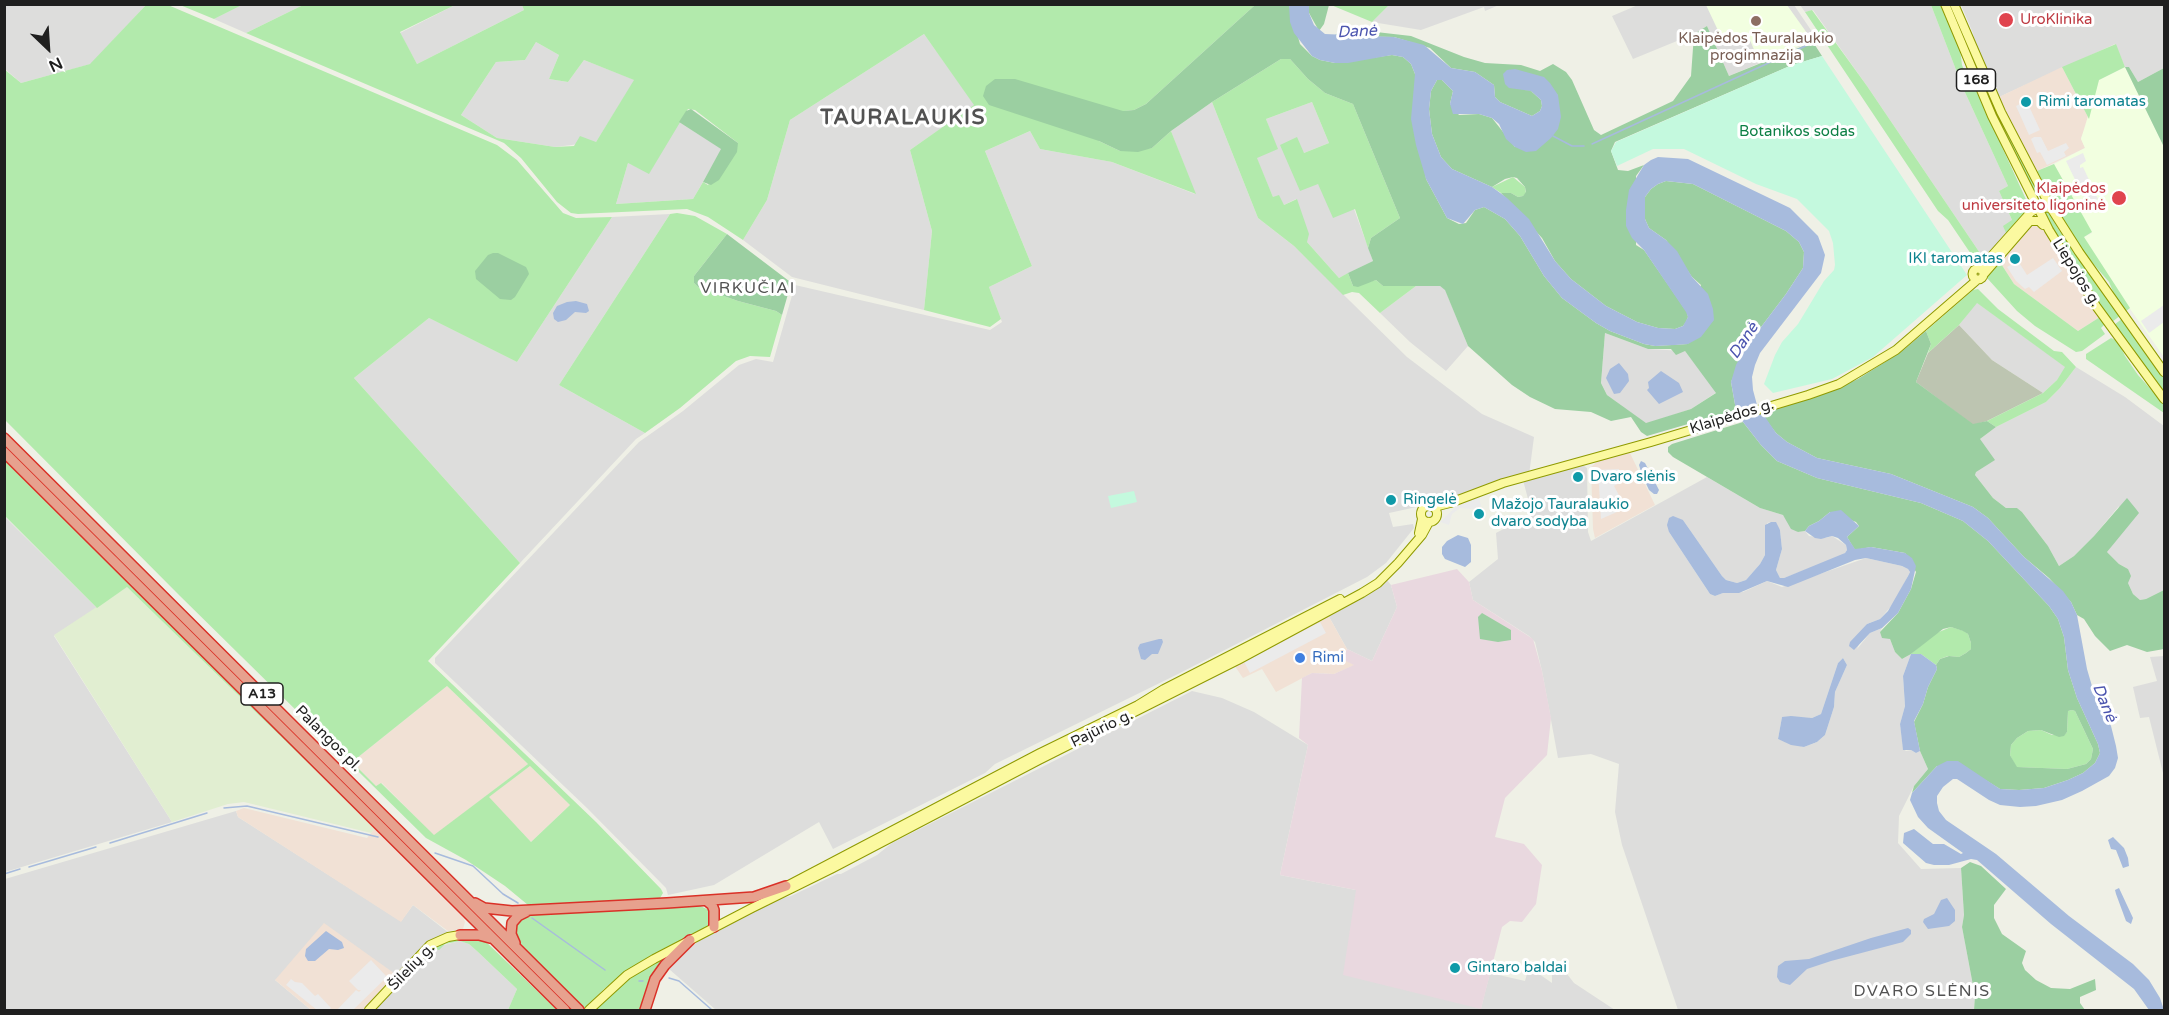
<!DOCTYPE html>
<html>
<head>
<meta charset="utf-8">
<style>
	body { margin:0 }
	#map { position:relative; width:2169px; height:1015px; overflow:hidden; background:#eff0e6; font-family:"Varela Round",sans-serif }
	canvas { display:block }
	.frame { position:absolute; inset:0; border:6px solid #1f1f1f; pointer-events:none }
	.north { position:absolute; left:18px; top:18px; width:60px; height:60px; -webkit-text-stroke:4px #fff; paint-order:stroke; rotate:155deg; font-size:16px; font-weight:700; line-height:24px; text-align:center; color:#1f1f1f }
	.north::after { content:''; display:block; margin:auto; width:21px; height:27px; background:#1f1f1f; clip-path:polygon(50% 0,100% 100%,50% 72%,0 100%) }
</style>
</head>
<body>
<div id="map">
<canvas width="2169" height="1015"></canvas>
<div class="frame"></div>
<div class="north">N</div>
</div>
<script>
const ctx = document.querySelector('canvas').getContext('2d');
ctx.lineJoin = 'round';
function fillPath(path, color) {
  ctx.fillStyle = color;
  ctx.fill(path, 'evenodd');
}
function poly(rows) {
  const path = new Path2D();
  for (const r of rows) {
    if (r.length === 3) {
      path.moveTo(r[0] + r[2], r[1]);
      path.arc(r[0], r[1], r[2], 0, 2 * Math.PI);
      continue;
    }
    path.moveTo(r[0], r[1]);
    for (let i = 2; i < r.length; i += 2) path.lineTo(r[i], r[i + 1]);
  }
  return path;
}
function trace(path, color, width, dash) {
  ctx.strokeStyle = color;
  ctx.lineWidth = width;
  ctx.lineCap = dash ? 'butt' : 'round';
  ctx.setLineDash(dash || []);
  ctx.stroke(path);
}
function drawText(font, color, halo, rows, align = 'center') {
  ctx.font = font + ' "Varela Round",sans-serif';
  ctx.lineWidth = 6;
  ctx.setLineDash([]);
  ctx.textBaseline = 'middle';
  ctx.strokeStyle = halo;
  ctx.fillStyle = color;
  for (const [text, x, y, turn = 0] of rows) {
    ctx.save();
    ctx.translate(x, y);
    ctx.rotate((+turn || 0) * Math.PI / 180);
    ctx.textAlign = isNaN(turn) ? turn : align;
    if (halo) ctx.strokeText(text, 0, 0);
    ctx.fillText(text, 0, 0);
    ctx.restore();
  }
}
const residential = poly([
	[4,5,146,5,91,64,21,83,5,69],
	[242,5,303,5,246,33,214,19],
	[455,5,522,5,524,10,417,64,400,33],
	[1389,5,1389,4,1499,5,1485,11,1484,7,1421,30,1372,22],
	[1638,5,1794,5,1817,39,1729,76,1707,26,1694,34,1633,59,1612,16],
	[1800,5,1931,5,1963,88,2008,186,1999,191,2012,220,2007,235,1984,259,1867,86,1813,10,1805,12],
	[1961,5,2164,5,2164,68,2138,82,2129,67,2125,67,2115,44,1997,98,1976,49,1973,33],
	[924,34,975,105,910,150,932,231,924,310,792,277,743,240,767,200,790,120],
	[536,42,559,55,549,79,568,82,584,60,635,80,596,142,555,147,497,138,461,115,496,62,525,60],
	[1212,102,1258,218,1294,246,1407,357,1482,414,1534,437,1529,475,1467,496,1389,513,1393,527,1413,524,1414,528,1386,563,1367,577,1178,674,995,764,985,773,833,849,819,822,714,885,668,895,666,888,587,808,435,663,435,658,639,442,683,411,739,365,756,359,773,362,795,285,990,330,1002,322,989,287,1032,266,985,151,1030,131,1040,149,1112,162,1195,194,1171,131],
	[1312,102,1329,143,1304,153,1281,145,1318,184,1354,209,1373,261,1339,278,1307,242,1296,199,1284,205,1273,197,1256,157,1277,149,1266,119],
	[679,122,722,149,693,199,616,204,628,163,649,173],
	[670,214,559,385,645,433,636,439,520,563,354,378,429,318,517,362,612,217],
	[1416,286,1440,286,1445,289,1468,346,1446,371,1410,342,1380,313],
	[1976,302,2066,367,2057,380,2043,393,1992,360,1959,325],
	[1605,333,1648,349,1685,351,1717,392,1691,409,1646,424,1607,395,1601,383],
	[2076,367,2125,397,2164,426,2164,590,2146,599,2140,600,2133,594,2128,583,2128,569,2119,564,2107,552,2112,545,2119,506,2094,536,2074,556,2059,566,2048,546,2022,512,2017,508,2006,508,1993,498,1975,475,1980,439,1996,427,2046,402,2060,388],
	[1581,464,1587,468,1588,532,1591,541,1707,477,1760,508,1783,515,1798,532,1805,531,1809,536,1826,538,1832,536,1846,545,1847,550,1845,553,1839,557,1784,578,1780,578,1776,570,1782,549,1780,530,1771,522,1767,523,1765,555,1760,564,1746,580,1737,583,1726,580,1722,576,1683,520,1669,532,1710,594,1715,596,1723,593,1743,592,1767,581,1782,587,1866,558,1902,566,1908,569,1910,572,1894,603,1880,619,1867,624,1857,649,1870,633,1882,628,1880,632,1890,639,1895,652,1902,659,1911,654,1903,676,1905,706,1900,724,1903,748,1906,751,1911,750,1916,753,1920,751,1928,769,1914,786,1899,816,1898,843,1921,869,1961,868,1964,915,1962,927,1975,996,1974,1010,1678,1010,1622,845,1615,812,1619,764,1591,754,1558,758,1542,671,1535,642,1529,636,1473,600,1469,582,1498,559,1496,533,1532,514,1523,480],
	[1843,658,1847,665,1835,692,1834,707,1825,735,1817,742,1804,747,1778,739,1782,717,1812,718,1821,714,1838,663],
	[4,516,97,608,54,636,172,822,5,872],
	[1387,580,1391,585,1397,607,1372,661,1347,649,1328,615,1355,601],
	[2164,656,2164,777,2149,717,2140,718,2133,687,2157,681,2150,657],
	[1192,691,1222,698,1254,712,1308,745,1280,875,1356,890,1481,1008,1490,973,1525,981,1529,967,1552,983,1552,974,1560,969,1564,970,1574,983,1615,1010,716,1010,669,969,681,955,706,935,779,899,791,896,837,874,841,874,877,855,892,843],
	[236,811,238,817,401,921,413,905,449,933,434,939,398,976,275,980,311,1010,5,1010,5,879],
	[460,941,469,944,478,952,517,989,508,1010,373,1010,432,948]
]);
const commercial = poly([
	[2062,67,2089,119,2081,138,2085,148,2037,171,2027,158,1997,98],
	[2034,221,2042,227,2100,317,2078,331,2014,284,1998,259],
	[1629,451,1655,505,1595,538,1593,529,1591,467,1599,460],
	[1328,615,1347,649,1343,659,1355,665,1334,674,1312,673,1276,692,1262,669,1243,678,1234,665],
	[447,686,528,764,434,836,382,783,376,786,352,762],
	[530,766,570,805,531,842,488,797],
	[244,808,367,838,375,828,463,917,465,922,463,929,448,931,413,905,401,922,238,817,236,811],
	[324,923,398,976,365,1010,311,1010,275,980]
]);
const industrial = poly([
	[1457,569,1469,582,1473,600,1533,639,1542,671,1551,718,1547,755,1505,798,1495,837,1524,844,1542,865,1536,904,1522,922,1510,921,1502,927,1481,1009,1343,975,1356,890,1280,875,1308,745,1299,738,1302,678,1312,673,1334,674,1354,665,1342,659,1347,649,1372,661,1397,607,1391,585]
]);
const education = poly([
	[1706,5,1787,5,1812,40,1760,64,1750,40,1735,37,1723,41],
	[2125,67,2163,145,2164,144,2164,357,2109,279,2084,237,2092,233,2054,164,2085,148,2081,139,2099,80]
]);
const construction = poly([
	[1959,325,1992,360,2043,393,1987,421,1973,425,1916,382,1928,353]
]);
const farmland = poly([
	[127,587,375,828,371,833,244,802,228,804,172,822,54,635]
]);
const grass = poly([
	[146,5,168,5,497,145,517,160,563,213,576,218,612,217,517,362,429,318,354,378,520,563,428,661,596,822,661,889,663,893,660,898,528,905,505,886,466,860,426,838,180,596,5,420,4,69,21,83,90,64],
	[447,686,528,764,434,835,381,783,376,786,352,762],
	[530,766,570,805,531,842,489,797],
	[180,5,242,5,214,19],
	[303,5,455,5,400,32,417,64,524,10,522,5,1255,5,1146,104,1134,110,1124,111,1099,141,1120,151,1152,148,1171,131,1196,194,1112,162,1040,149,1030,131,985,151,1032,266,989,287,1001,319,990,327,924,310,932,231,910,150,974,105,924,34,790,120,767,200,743,240,708,217,687,209,578,214,571,213,557,202,521,158,504,143,246,33],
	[536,42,559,55,549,79,568,82,584,60,634,80,596,142,580,136,574,146,555,147,497,138,461,115,496,62,525,60],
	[688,109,695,110,738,143,708,185,703,182,693,199,616,204,628,163,649,174],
	[1331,5,1389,5,1372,22],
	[1931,5,1942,5,1960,49,1962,65,1970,84,1976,90,2029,206,2028,211,2007,235,2003,226,2012,220,1999,191,2008,186,1963,88],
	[1812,10,1867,86,1984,259,1982,261,1975,260,1948,220,1938,211,1805,12],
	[2116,44,2125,67,2099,80,2089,119,2062,67],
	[1970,50,2039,193,2038,194,2035,193,2009,145,1967,51],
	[1281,59,1290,59,1308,79,1325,93,1353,104,1400,218,1371,238,1368,248,1355,209,1333,218,1318,184,1300,191,1280,145,1297,137,1304,153,1329,143,1312,102,1266,119,1278,149,1257,158,1273,197,1279,195,1284,205,1297,199,1309,234,1307,242,1339,278,1348,273,1353,286,1376,280,1383,286,1416,286,1380,313,1359,293,1352,292,1343,295,1294,246,1258,218,1212,102],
	[2054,164,2092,232,2084,237,2130,308,2125,312,2117,301,2109,282,2084,253,2059,215,2037,171],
	[1513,177,1525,187,1526,193,1523,196,1518,197,1511,193,1501,193,1492,187],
	[2047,210,2059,230,2121,315,2112,322,2071,260,2044,214,2043,211],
	[677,213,695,216,727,234,694,276,694,283,698,287,738,301,776,311,782,315,770,357,750,356,736,361,680,408,645,433,559,385,670,214],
	[1998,259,2014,284,2078,331,2100,317,2105,324,2101,328,2105,334,2082,351,2076,352,2035,326,2017,311,1987,278,1987,276],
	[1978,289,1998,309,2054,351,2062,352,2076,367,2060,388,2046,402,1996,427,1987,421,2043,393,2057,380,2065,367,1977,303,1959,325,1928,353,1931,344,1926,331,1973,290],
	[2123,318,2164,376,2164,393,2114,325],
	[2111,338,2118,341,2125,356,2138,375,2164,404,2164,413,2086,359,2086,354],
	[4,442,575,1010,569,1010,5,446],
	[4,457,91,543,375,828,127,587,97,608,5,516],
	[1951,627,1964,631,1968,634,1971,643,1971,649,1966,653,1959,657,1948,656,1940,659,1936,665,1921,654,1911,654,1934,634],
	[2072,710,2075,711,2093,749,2091,759,2086,764,2067,769,2016,767,2010,755,2011,745,2017,738,2028,731,2041,730,2052,735,2064,735,2067,732,2068,711],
	[698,905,709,910,711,914,708,927,625,973,604,989,584,1009,514,937,514,925,523,915,537,913],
	[451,938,483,939,557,1010,508,1010,517,989,478,952,469,944,460,941,445,944,439,950,432,948],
	[672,953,642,1010,594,1010,613,991,637,973]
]);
const forest = poly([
	[1255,5,1289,5,1300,44,1312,56,1320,60,1335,63,1392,55,1403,57,1411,64,1415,74,1426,179,1447,218,1459,224,1466,223,1475,210,1484,207,1505,219,1520,236,1544,276,1562,298,1596,323,1610,331,1644,344,1655,346,1688,344,1701,285,1692,277,1666,240,1649,228,1645,219,1645,197,1651,189,1658,184,1666,181,1693,184,1786,231,1799,242,1804,252,1803,268,1786,294,1746,347,1731,382,1736,410,1647,436,1641,432,1631,417,1611,421,1591,412,1555,409,1530,397,1512,385,1468,346,1445,290,1440,286,1383,286,1376,280,1358,287,1353,286,1348,273,1373,261,1368,248,1371,238,1400,218,1353,104,1325,93,1308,79,1290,59,1281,59,1212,102,1171,131,1152,148,1138,152,1120,151,1099,141,989,105,983,96,986,86,995,79,1015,79,1123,111,1134,110,1146,104],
	[1605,333,1648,349,1671,349,1676,355,1685,351,1716,393,1691,409,1646,423,1607,395,1601,383],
	[1309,5,1329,5,1324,24,1319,31,1309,13],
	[1707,26,1729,76,1813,42,1822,56,1792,65,1615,142,1611,151,1618,170,1628,171,1644,165,1636,176,1636,245,1644,250,1687,312,1688,317,1686,322,1683,326,1675,329,1658,328,1637,322,1606,306,1571,279,1555,261,1542,238,1501,193,1511,193,1518,197,1523,196,1526,192,1525,187,1517,178,1513,177,1505,179,1492,187,1452,169,1441,157,1432,134,1429,109,1431,91,1437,80,1442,80,1453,91,1450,104,1459,115,1479,114,1492,118,1515,147,1558,95,1523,90,1531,91,1541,100,1542,106,1540,111,1532,116,1500,102,1495,97,1494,85,1475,72,1451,68,1430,48,1394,37,1334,36,1340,31,1350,29,1411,36,1464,57,1485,63,1521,65,1540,71,1553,64,1566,72,1572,80,1594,130,1601,135,1673,101,1691,76,1694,34],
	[2125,67,2129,67,2138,82,2164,68,2163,145],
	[691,109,738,143,737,152,719,180,711,185,703,182,721,149,679,122,686,111],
	[727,234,789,281,790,287,782,315,776,311,738,301,698,287,694,283,694,276],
	[493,253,498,253,526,267,528,271,529,274,515,297,511,300,500,299,476,279,475,271,488,255],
	[1926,331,1931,344,1916,382,1973,424,1987,421,1996,427,1980,439,1995,460,1976,472,1975,475,1993,498,2006,508,2017,508,2022,512,2048,546,2059,566,2074,556,2094,536,2127,498,2136,509,2139,513,2107,552,2119,564,2128,569,2131,576,2128,583,2133,594,2140,600,2146,599,2164,590,2164,649,2147,652,2127,645,2110,651,2095,636,2084,619,2077,615,2071,602,2049,578,2024,557,1988,518,1973,507,1891,474,1817,458,1787,442,1776,433,1760,412,1838,388,1858,379,1901,352],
	[1743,422,1761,445,1777,461,1817,478,1921,503,1963,521,1988,541,2049,606,2058,619,2064,637,2068,670,2077,698,2098,744,2100,753,2095,763,2083,773,2068,780,2044,788,2019,790,2000,789,1987,781,1937,766,1912,793,1914,786,1928,769,1920,751,1914,722,1923,704,1928,687,1937,669,1936,665,1940,659,1949,656,1959,657,1966,653,1971,649,1971,643,1968,634,1963,631,1951,627,1943,629,1911,654,1902,659,1895,652,1890,639,1882,638,1880,632,1898,613,1911,589,1916,572,1905,553,1871,547,1855,550,1847,537,1859,526,1856,522,1830,512,1819,521,1809,526,1805,531,1798,532,1791,529,1783,515,1760,508,1673,457,1668,452,1668,447,1672,444],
	[2072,710,2075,711,2093,749,2091,759,2086,764,2067,769,2017,767,2010,755,2011,745,2017,738,2028,731,2041,730,2059,737,2064,736,2067,732,2068,711],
	[1482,613,1511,630,1511,640,1498,642,1480,639,1478,617],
	[1970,862,1981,866,2006,889,1994,905,1994,918,2002,934,2026,951,2022,963,2025,970,2036,980,2051,988,2070,989,2095,979,2096,990,2080,997,2080,1003,2085,1010,1974,1010,1975,996,1962,927,1964,915,1961,868]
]);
const park = poly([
	[1822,56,1967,275,1873,357,1832,379,1773,393,1764,384,1775,355,1782,342,1798,324,1824,281,1834,270,1835,265,1833,243,1829,231,1797,199,1756,184,1684,149,1653,149,1617,166,1611,151,1616,142,1792,65],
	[1134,491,1137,502,1111,508,1108,496]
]);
const parking = poly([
	[2020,104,2028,104,2040,130,2029,135,2016,106],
	[2034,137,2041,137,2048,151,2066,143,2069,148,2064,152,2066,156,2047,165,2040,152,2037,153,2031,139],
	[2083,153,2086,161,2080,165,2080,168,2083,167,2098,199,2090,202,2086,194,2083,196,2066,161],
	[2053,258,2062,271,2034,292,2029,287,2025,289,2016,281,2007,267,2018,261,2027,275],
	[2164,305,2164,322,2149,333,2141,321],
	[1619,469,1619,483,1614,486,1626,508,1601,519,1598,470],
	[1479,497,1481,506,1473,509,1460,508,1452,514,1449,525,1440,522,1461,502],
	[1320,622,1326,633,1250,673,1244,662],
	[371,960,387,977,353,1010,337,1010,356,990,359,992,361,990,358,990,349,981],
	[291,979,295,982,302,983,315,996,318,994,331,1008,329,1010,317,1010,286,985]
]);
const water = poly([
	[1289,5,1309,5,1309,13,1314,25,1325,34,1394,37,1424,45,1451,68,1475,72,1494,85,1495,97,1500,102,1532,116,1540,111,1542,106,1541,100,1531,91,1509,88,1505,84,1503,74,1507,70,1515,69,1544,77,1550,83,1558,95,1561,117,1558,129,1551,138,1536,151,1526,152,1515,147,1506,139,1499,124,1492,118,1479,114,1453,114,1450,104,1453,91,1442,80,1437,80,1431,91,1429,109,1432,134,1441,157,1452,169,1492,187,1507,198,1529,219,1555,261,1571,279,1606,306,1637,322,1658,328,1675,329,1683,326,1688,317,1686,312,1644,250,1632,238,1626,226,1626,210,1629,190,1644,165,1651,160,1658,157,1688,159,1790,208,1818,236,1825,255,1821,273,1760,353,1755,365,1752,377,1753,390,1757,405,1776,433,1787,442,1817,458,1891,474,1973,507,1988,518,2024,557,2063,591,2071,602,2077,615,2087,669,2094,693,2111,726,2116,746,2118,758,2115,768,2109,776,2082,791,2062,800,2036,806,2020,807,2000,805,1989,800,1957,779,1953,779,1943,787,1937,796,1937,803,1939,811,1946,820,1996,854,2069,916,2133,964,2149,980,2160,998,2164,1010,2149,1010,2134,989,2051,924,1977,860,1971,859,1949,865,1934,865,1926,863,1903,843,1904,833,1914,829,1933,844,1944,844,1961,854,1963,853,1928,828,1918,817,1910,800,1912,793,1937,766,1947,761,1958,761,2000,789,2019,790,2044,788,2068,780,2083,773,2095,763,2100,753,2098,744,2077,698,2068,670,2064,637,2058,619,2049,606,1988,541,1963,521,1921,503,1817,478,1777,461,1761,445,1743,422,1736,410,1731,382,1736,365,1746,347,1786,294,1803,268,1804,252,1799,242,1786,231,1693,184,1666,181,1658,184,1651,189,1645,197,1645,219,1649,228,1666,240,1677,251,1692,277,1708,294,1713,309,1714,320,1701,337,1688,344,1675,345,1655,346,1644,344,1610,331,1596,323,1562,298,1544,276,1520,236,1505,219,1484,207,1475,210,1463,224,1447,218,1426,179,1416,145,1411,119,1415,74,1411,64,1403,57,1392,55,1348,63,1335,63,1320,60,1312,56,1294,33,1290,22],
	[567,302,576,301,587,304,589,311,586,313,575,312,566,320,558,322,554,319,553,313,557,306],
	[1619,363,1628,374,1629,381,1620,393,1614,394,1606,378,1610,369],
	[1661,371,1679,383,1683,392,1659,404,1647,390,1649,388,1648,382],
	[1641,461,1645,463,1659,490,1657,494,1654,494,1649,490,1642,475,1639,465],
	[1841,510,1859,526,1847,537,1855,549,1871,547,1905,553,1912,558,1916,566,1911,589,1898,613,1882,628,1870,633,1854,650,1849,646,1850,642,1867,624,1880,619,1888,611,1908,576,1910,572,1908,569,1902,566,1866,558,1855,560,1788,587,1767,581,1739,593,1723,593,1715,596,1710,594,1669,532,1667,525,1669,518,1673,516,1683,520,1722,576,1726,580,1737,583,1746,580,1760,564,1765,555,1765,525,1771,522,1776,522,1780,530,1782,549,1776,570,1780,578,1784,578,1845,553,1847,550,1846,545,1838,538,1832,536,1821,539,1815,538,1805,531,1809,526,1819,521,1830,512],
	[1458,535,1468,538,1471,545,1471,562,1465,567,1445,559,1442,554,1442,547,1447,541],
	[1159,639,1162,639,1163,642,1158,654,1152,654,1145,660,1141,659,1138,648,1140,644],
	[1911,654,1921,654,1936,665,1937,669,1928,687,1923,704,1914,721,1920,751,1916,753,1911,750,1903,750,1900,724,1905,706,1903,676],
	[1843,658,1847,665,1835,692,1834,707,1825,735,1817,742,1804,747,1791,745,1778,739,1782,717,1791,716,1812,718,1821,714,1838,663],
	[2113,837,2124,848,2128,858,2129,866,2123,868,2116,850,2111,849,2108,840],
	[2119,888,2133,918,2131,924,2126,921,2116,894,2115,890],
	[1947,898,1955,910,1955,921,1949,926,1928,929,1923,922,1924,919,1934,914,1941,900],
	[1908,928,1911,930,1911,934,1903,942,1831,961,1807,969,1790,985,1780,982,1777,977,1778,966,1785,961,1809,959,1871,938],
	[326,931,342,942,344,948,338,950,329,949,315,961,308,961,305,956,306,949]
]);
const stream = poly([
	[1553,136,1572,146,1584,146],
	[1592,144,1812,43],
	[224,808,247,806,378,837],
	[110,843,207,813],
	[435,853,473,866,503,894,518,903],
	[29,867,96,847],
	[4,874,20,869],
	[532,918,605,970],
	[669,978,679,981,712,1010],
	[639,981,643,981]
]);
const major = poly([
	[1945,4,1992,116,2049,230,2096,306,2164,399],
	[1954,4,2001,112,2051,208,2079,252,2164,372],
	[1978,274,5.5],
	[1980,269,2031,212,2040,207,2051,208],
	[1984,274,2030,221,2039,221,2043,225],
	[1429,514,8],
	[1434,507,1450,503,1503,483,1651,442,1808,395,1839,384,1896,350,1977,280],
	[1419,533,1422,519],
	[781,889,1040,753,1138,705,1164,689,1340,599],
	[369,1010,430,945,448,937,460,935],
	[589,1010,627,975,654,959,752,908,831,869,1039,760,1238,660,1362,593,1378,583,1398,563,1422,535,1429,522]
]);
const highway = poly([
	[4,438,579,1010],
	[4,452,565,1010],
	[707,901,712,905,714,910,714,927],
	[475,903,484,908,512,911,667,903,754,897,786,886],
	[460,935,479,935,490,938],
	[515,943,511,934,512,923,518,916,526,912],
	[645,1010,655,979,665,965,690,940]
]);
const markers = [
	[2006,20,8,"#e0444e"],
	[1756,21,6,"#8d6e63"],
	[2026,102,6,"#0f9aa8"],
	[2119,198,8,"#e0444e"],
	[2015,259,6,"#0f9aa8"],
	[1578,477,6,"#0f9aa8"],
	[1391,500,6,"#0f9aa8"],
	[1479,514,6,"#0f9aa8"],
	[1300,658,6,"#3f7fe0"],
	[1455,968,6,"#0f9aa8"]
];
const shields = [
	[1976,80,39],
	[262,694,42]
];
const shieldNames = [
	["168",1976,80],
	["A13",262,694]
];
const healthNames = [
	["UroKlinika",2020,20],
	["Klaipėdos",2106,189,"right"],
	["universiteto ligoninė",2106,206,"right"]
];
const educationNames = [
	["Klaipėdos Tauralaukio",1756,39],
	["progimnazija",1756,56]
];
const cultureNames = [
	["Rimi taromatas",2038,102],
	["IKI taromatas",2003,259,"right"],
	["Dvaro slėnis",1590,477],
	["Ringelė",1403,500],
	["Mažojo Tauralaukio",1491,505],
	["dvaro sodyba",1491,522],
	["Gintaro baldai",1467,968]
];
const parkNames = [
	["Botanikos sodas",1797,132]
];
const streetNames = [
	["Liepojos g.",2076,273,58],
	["Klaipėdos g.",1732,417,-17],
	["Pajūrio g.",1102,729,-26],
	["Palangos pl.",328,739,45],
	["Šilelių g.",412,967,-46]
];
const shopNames = [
	["Rimi",1312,658]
];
const waterNames = [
	["Danė",1357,32,-3],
	["Danė",1744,341,-56],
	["Danė",2104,703,68]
];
const neighbourhoodNames = [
	["VIRKUČIAI",748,289],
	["DVARO SLĖNIS",1922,992]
];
const districtNames = [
	["TAURALAUKIS",903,118]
];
fillPath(residential, '#dddddc');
fillPath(commercial, '#f1e1d5');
fillPath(industrial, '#e9d8df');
fillPath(education, '#f2ffe0');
fillPath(construction, '#bdc5b1');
fillPath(farmland, '#e1eed1');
fillPath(grass, '#b2eaac');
fillPath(forest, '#9bcfa1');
fillPath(park, '#c4f9de');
fillPath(parking, '#ebebeb');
fillPath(water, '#a7bbdd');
trace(stream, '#a7bbdd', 1.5);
trace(major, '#8f9a01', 10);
trace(highway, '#da3127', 12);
trace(major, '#fbf9a0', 8);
trace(highway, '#e7a18e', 9);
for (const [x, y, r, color] of markers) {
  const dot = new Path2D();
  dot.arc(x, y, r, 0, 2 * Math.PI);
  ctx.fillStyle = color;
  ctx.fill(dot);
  trace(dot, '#fff', 2);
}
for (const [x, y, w] of shields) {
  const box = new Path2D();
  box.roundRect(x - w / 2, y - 11, w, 22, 4.5);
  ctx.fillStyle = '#fff';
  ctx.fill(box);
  trace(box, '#1f1f1f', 1.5);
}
drawText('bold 14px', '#1f1f1f', null, shieldNames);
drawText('15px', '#be3a42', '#fff', healthNames, 'left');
drawText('15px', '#785e54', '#fff', educationNames);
drawText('15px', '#0d838f', '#fff', cultureNames, 'left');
drawText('15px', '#0c7f44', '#fff', parkNames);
drawText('15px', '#1f1f1f', '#fff', streetNames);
drawText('15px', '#366cbe', '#fff', shopNames, 'left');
drawText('italic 16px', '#4c55af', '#fff', waterNames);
ctx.letterSpacing = '1.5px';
drawText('16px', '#525252', '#fff', neighbourhoodNames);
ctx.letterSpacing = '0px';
ctx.letterSpacing = '1.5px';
drawText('bold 21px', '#525252', '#fff', districtNames);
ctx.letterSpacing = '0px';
</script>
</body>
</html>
